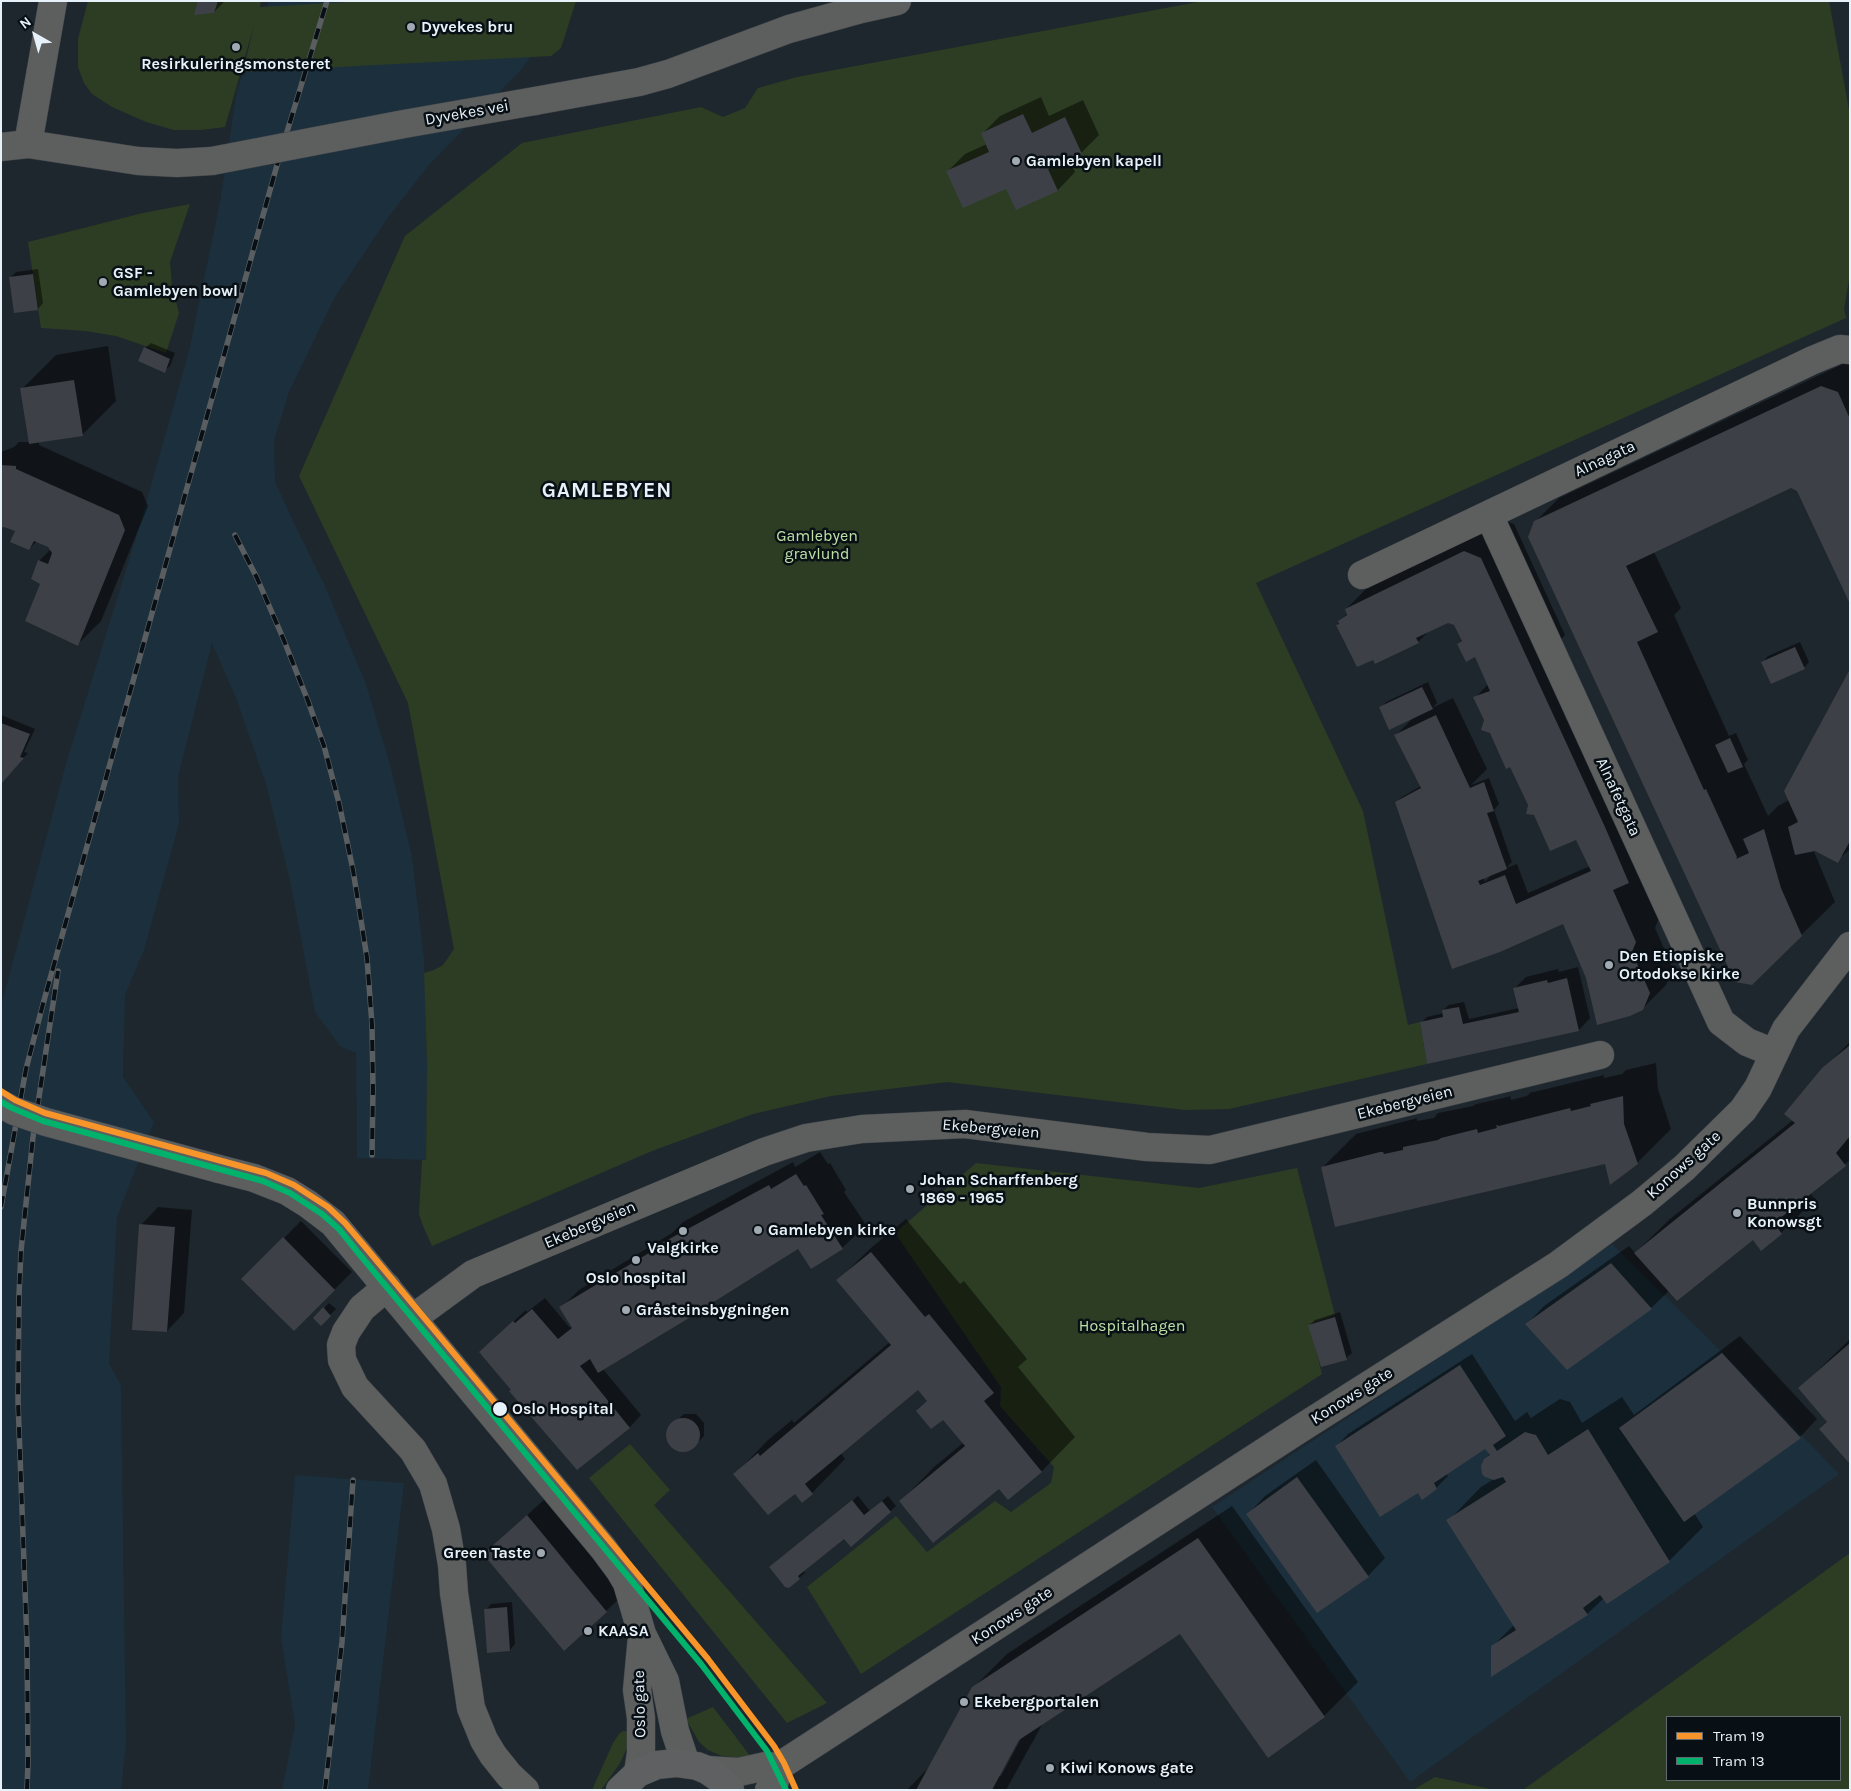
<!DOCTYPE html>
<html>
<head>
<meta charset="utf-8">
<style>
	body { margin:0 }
	#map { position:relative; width:1851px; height:1791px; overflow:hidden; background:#1e272d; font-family:Karla,sans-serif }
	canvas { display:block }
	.frame { position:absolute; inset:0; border:2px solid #e7f1f9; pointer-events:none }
	.legend { position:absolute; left:1666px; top:1716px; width:175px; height:65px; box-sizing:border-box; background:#091015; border:1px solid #626a70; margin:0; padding:6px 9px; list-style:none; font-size:15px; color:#e7f1f9 }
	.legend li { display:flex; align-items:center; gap:10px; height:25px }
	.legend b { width:25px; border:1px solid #626a70 }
	.north { position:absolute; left:10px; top:10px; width:50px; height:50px; -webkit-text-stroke:4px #091015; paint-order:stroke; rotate:322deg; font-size:14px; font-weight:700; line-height:20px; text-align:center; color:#e7f1f9 }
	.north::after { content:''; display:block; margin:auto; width:18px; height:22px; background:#e7f1f9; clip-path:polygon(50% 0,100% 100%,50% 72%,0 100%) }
</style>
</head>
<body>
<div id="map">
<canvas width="1851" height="1791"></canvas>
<div class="frame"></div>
<ul class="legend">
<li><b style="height:6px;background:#f7942a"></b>Tram 19</li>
<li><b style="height:6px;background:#00b26b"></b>Tram 13</li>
</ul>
<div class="north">N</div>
</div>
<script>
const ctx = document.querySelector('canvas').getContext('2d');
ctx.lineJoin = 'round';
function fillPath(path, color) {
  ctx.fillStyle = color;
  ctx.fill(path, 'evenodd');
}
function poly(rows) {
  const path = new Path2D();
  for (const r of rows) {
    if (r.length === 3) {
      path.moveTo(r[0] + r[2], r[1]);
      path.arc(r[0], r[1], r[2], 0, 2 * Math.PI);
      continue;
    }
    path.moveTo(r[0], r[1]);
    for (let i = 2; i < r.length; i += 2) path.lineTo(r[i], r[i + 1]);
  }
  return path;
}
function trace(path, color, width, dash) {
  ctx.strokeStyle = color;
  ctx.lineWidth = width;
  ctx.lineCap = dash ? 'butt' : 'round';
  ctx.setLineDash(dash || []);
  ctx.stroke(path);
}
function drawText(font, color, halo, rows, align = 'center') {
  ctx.font = font + ' Karla,sans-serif';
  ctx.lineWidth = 5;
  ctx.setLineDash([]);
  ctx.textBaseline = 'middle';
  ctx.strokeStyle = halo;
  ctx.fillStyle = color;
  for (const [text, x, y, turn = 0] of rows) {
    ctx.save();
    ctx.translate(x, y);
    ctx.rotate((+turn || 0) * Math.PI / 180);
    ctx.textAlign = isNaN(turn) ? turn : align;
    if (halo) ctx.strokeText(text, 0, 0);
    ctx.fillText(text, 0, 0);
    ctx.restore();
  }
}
const built = poly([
	[269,1,572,1,521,70,428,166,387,219,335,297,289,392,274,441,275,481,292,519,325,586,366,684,391,768,412,857,424,959,427,1063,426,1160,357,1158,356,1053,340,1046,315,1012,290,881,266,784,236,698,212,643,178,777,179,824,144,950,125,995,123,1077,154,1122,117,1217,109,1364,121,1385,126,1744,121,1790,1,1790,1,1006,67,760,139,528,189,351,220,202,237,90],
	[1612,1244,1723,1353,1839,1474,1410,1782,1212,1507],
	[295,1475,404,1483,368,1790,282,1790,295,1725,281,1638]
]);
const green = poly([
	[88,1,261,1,260,7,367,1,576,1,561,48,551,56,243,72,254,25,225,127,201,130,174,130,146,122,112,107,92,94,84,83,78,67,78,39],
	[1203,1,1829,1,1850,115,1850,274,1844,309,1846,318,1256,583,1363,811,1408,1025,1420,1022,1427,1064,1229,1109,1185,1110,947,1082,831,1096,753,1114,652,1151,432,1246,423,1226,419,1214,422,1160,426,1160,427,1063,424,973,434,970,443,965,454,949,408,703,299,476,405,236,522,143,701,107,723,117,745,108,758,88,797,77],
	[190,204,170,262,172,286,179,313,166,353,116,336,86,331,41,328,28,242,143,213],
	[976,1163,1199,1188,1297,1168,1335,1315,1309,1324,1322,1374,861,1674,807,1587,896,1516,927,1552,995,1501,1011,1512,1051,1483,1054,1467,1000,1406,1001,1387,895,1233],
	[630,1444,670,1490,654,1505,827,1703,787,1723,589,1478],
	[1850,1553,1850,1790,1523,1790],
	[1840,1717,1840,1780,1667,1780,1667,1717],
	[713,1707,732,1732,750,1756,742,1758,722,1756,708,1750,699,1742,686,1719],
	[623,1731,630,1732,627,1748,620,1763,601,1790,592,1790,613,1743,619,1734],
	[1435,1777,1495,1790,1413,1790]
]);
const shadow = poly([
	[199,1,225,1,214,12],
	[1041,97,1049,116,1083,100,1099,135,1081,153,1069,158,1075,172,1058,190,1017,209,1007,187,947,172,965,154,987,144,982,134,1000,116],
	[38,269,43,303,38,309,10,278,16,272],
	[151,343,175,353,170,366,164,371,145,348],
	[108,346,116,401,82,435,39,442,39,445,142,492,148,506,101,621,78,644,42,583,32,579,40,560,51,549,49,546,37,541,29,549,17,531,4,525,1,526,1,452,14,447,19,442,30,442,22,389,56,355],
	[1845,363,1850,365,1850,601,1798,490,1791,487,1654,552,1681,608,1674,615,1729,736,1736,733,1748,760,1744,764,1768,816,1778,806,1789,800,1850,672,1850,849,1837,861,1813,849,1835,902,1751,984,1535,522,1559,498],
	[1498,518,1514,524,1565,635,1555,646,1659,918,1655,928,1673,969,1666,985,1642,1009,1587,978,1564,923,1501,949,1396,802,1402,797,1421,786,1395,736,1414,717,1381,708,1386,702,1428,682,1437,703,1432,708,1453,698,1487,769,1471,785,1489,778,1499,804,1494,810,1512,862,1506,868,1517,864,1528,893,1590,866,1578,840,1529,805,1512,767,1491,732,1475,698,1488,684,1475,655,1458,644,1462,640,1455,624,1448,622,1431,629,1418,642,1337,625,1339,621,1348,613,1346,609,1380,575],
	[1493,873,1485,882,1483,877],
	[1800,642,1809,662,1804,668,1763,662,1768,656],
	[1,715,35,729,24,752,28,753,1,783],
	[1578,967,1590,1018,1579,1030,1528,1041,1422,1022,1427,1017,1444,1013,1443,1010,1449,1005,1464,1002,1469,1019,1519,1008,1514,989,1526,977,1558,969,1559,972],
	[1850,1042,1850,1160,1810,1193,1815,1199,1781,1233,1762,1249,1753,1238,1670,1290,1651,1308,1567,1369,1527,1324,1544,1306,1629,1246,1635,1253,1670,1219,1793,1120,1823,1069],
	[1656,1063,1658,1089,1671,1129,1637,1163,1322,1168,1356,1134,1414,1119,1417,1118,1417,1121,1434,1118,1438,1113,1473,1106,1476,1104,1508,1097,1510,1096,1511,1100,1527,1096,1531,1092,1534,1092,1604,1075,1604,1078,1622,1074,1626,1070],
	[820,1152,828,1164,830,1163,846,1190,844,1192,866,1225,842,1248,798,1247,603,1369,641,1415,630,1427,578,1468,513,1389,493,1340,526,1310,527,1312,545,1298,570,1328,572,1327,561,1308,579,1290,672,1233,683,1222,793,1162,795,1167],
	[158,1207,192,1210,184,1313,167,1331,141,1225],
	[906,1219,960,1284,964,1281,1027,1359,1018,1367,1075,1437,1042,1471,1008,1498,1000,1488,901,1501,934,1467,963,1443,918,1388,841,1453,845,1459,812,1493,795,1492,735,1474,768,1440,792,1420,794,1423,890,1342,838,1280,872,1247],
	[301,1221,352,1272,294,1330,243,1279],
	[329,1303,336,1309,321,1324,314,1318],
	[1340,1312,1352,1353,1346,1358,1310,1325,1315,1320],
	[1740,1336,1817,1419,1800,1437,1694,1513,1703,1527,1669,1561,1604,1598,1587,1614,1492,1647,1514,1625,1448,1521,1481,1487,1494,1479,1485,1460,1490,1454,1485,1448,1446,1474,1448,1476,1436,1488,1418,1492,1337,1446,1348,1434,1472,1354,1515,1421,1527,1412,1531,1418,1560,1399,1570,1402,1582,1423,1622,1397,1634,1415],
	[1850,1339,1850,1461,1829,1421,1800,1388],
	[684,1414,696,1414,704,1423,704,1436,689,1451,676,1450,668,1441,668,1428],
	[1316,1460,1385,1558,1368,1576,1248,1514,1265,1496],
	[858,1496,870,1511,888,1496,896,1506,873,1527,851,1545,844,1537,803,1570,805,1573,788,1587,777,1562],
	[546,1498,624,1594,606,1611,484,1554],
	[1232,1506,1358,1682,1324,1716,1180,1632,1043,1723,1006,1790,907,1790,930,1766,973,1688,1007,1654],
	[1021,1734,1023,1735,1001,1776,998,1776],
	[512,1602,515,1644,510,1650,486,1610,491,1604]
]);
const building = poly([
	[198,1,218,1,214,13,194,15],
	[1023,114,1032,133,1065,117,1082,154,1048,169,1058,191,1016,210,1006,189,963,208,946,171,989,152,981,133],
	[33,274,38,310,14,313,9,277],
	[144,347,170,359,165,373,138,361],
	[74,380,83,436,29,444,20,388],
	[1821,386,1838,392,1850,419,1850,604,1797,491,1791,488,1626,566,1658,632,1637,642,1704,790,1706,789,1737,857,1736,859,1749,853,1743,839,1764,829,1781,888,1802,936,1752,985,1735,982,1528,537,1534,521],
	[1,465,16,466,16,469,119,515,125,530,78,646,25,621,40,584,31,579,38,560,48,564,52,553,48,547,34,541,29,550,10,542,15,531,4,527,1,528],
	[1464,551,1481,558,1605,827,1629,883,1613,890,1636,942,1632,952,1650,993,1643,1010,1630,1016,1597,1025,1586,978,1563,924,1500,952,1452,969,1395,802,1421,788,1394,735,1436,715,1470,788,1484,782,1494,811,1487,813,1507,869,1478,881,1480,885,1505,875,1516,904,1591,871,1576,840,1550,851,1534,815,1526,814,1528,805,1510,767,1506,769,1490,733,1481,730,1484,720,1473,697,1490,691,1475,657,1466,662,1457,644,1462,641,1454,625,1448,623,1416,638,1419,643,1375,664,1373,660,1357,667,1336,625,1339,624,1338,621,1347,615,1345,609],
	[1795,647,1805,669,1771,684,1761,662],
	[1850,669,1850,841,1838,863,1815,851,1795,855,1788,827,1798,822,1784,791],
	[1422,687,1433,709,1389,730,1379,707],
	[1,723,30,734,20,757,24,758,1,784],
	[1730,738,1743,767,1728,773,1715,745],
	[1567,978,1579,1031,1427,1064,1420,1022,1443,1017,1442,1010,1459,1007,1463,1024,1519,1012,1513,988,1547,980,1548,983],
	[1850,1045,1850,1136,1836,1153,1846,1166,1774,1223,1782,1234,1761,1251,1753,1240,1677,1301,1634,1253,1795,1123,1784,1114,1822,1068],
	[1623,1096,1624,1124,1638,1164,1610,1185,1605,1164,1335,1227,1321,1167,1380,1152,1383,1152,1384,1154,1403,1150,1403,1147,1438,1140,1441,1138,1477,1129,1478,1133,1497,1128,1496,1125,1499,1126,1570,1108,1571,1111,1591,1106,1590,1104],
	[796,1174,804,1186,806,1185,824,1214,821,1215,843,1249,811,1269,798,1249,701,1310,700,1309,693,1313,694,1315,598,1373,590,1359,580,1366,630,1428,577,1470,509,1391,511,1390,479,1352,513,1321,515,1323,532,1309,558,1339,572,1328,559,1307,654,1250,655,1253,661,1250,658,1245,769,1185,771,1189],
	[139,1224,175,1227,167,1332,132,1330],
	[283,1237,335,1290,294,1331,241,1279],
	[871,1252,925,1317,929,1314,994,1393,984,1401,1042,1472,1008,1500,999,1489,933,1543,899,1501,965,1446,943,1420,931,1429,916,1411,927,1401,918,1390,805,1484,813,1494,802,1503,795,1494,768,1515,733,1474,758,1453,760,1456,891,1345,836,1280],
	[1611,1263,1652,1309,1567,1370,1525,1324],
	[323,1307,331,1316,321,1326,313,1318],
	[1335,1317,1347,1360,1321,1367,1308,1325],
	[1850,1343,1850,1464,1819,1429,1827,1422,1798,1388],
	[1722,1353,1801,1438,1684,1522,1619,1428],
	[1460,1365,1506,1436,1493,1445,1497,1451,1525,1432,1536,1435,1548,1455,1588,1429,1670,1562,1607,1604,1600,1595,1583,1608,1588,1615,1491,1677,1491,1646,1516,1630,1446,1520,1506,1482,1503,1477,1494,1480,1485,1477,1482,1474,1481,1466,1484,1459,1490,1455,1485,1449,1434,1483,1437,1489,1422,1500,1418,1493,1380,1517,1335,1446],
	[683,1435,17],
	[1297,1477,1369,1577,1317,1613,1246,1514],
	[852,1500,864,1515,882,1501,891,1512,851,1547,844,1539,798,1576,800,1579,789,1588,785,1587,769,1567],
	[527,1515,607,1612,564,1651,483,1554],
	[1198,1538,1325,1717,1268,1758,1180,1634,1019,1740,992,1790,916,1790,972,1687],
	[507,1607,510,1651,487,1653,484,1609]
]);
const minor = poly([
	[1,147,28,144],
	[1489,515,1721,1022,1747,1042,1774,1053],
	[1362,575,1813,360,1840,349,1850,350],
	[387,1287,362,1308,346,1332,341,1345,342,1360,355,1387,413,1450,433,1484,446,1529,452,1565,454,1593,471,1708,484,1740,493,1755,509,1775,525,1790],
	[413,1318,473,1274,764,1152,806,1138,862,1129,965,1124,1147,1147,1210,1150,1600,1055],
	[707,1770,739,1772,766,1766,778,1767,1298,1430,1558,1265,1642,1203,1684,1168,1743,1110,1758,1088,1786,1029,1850,946],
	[769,1790,775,1781,778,1767]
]);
const tertiary = poly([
	[53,1,28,144,138,161,177,163,212,161],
	[535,101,639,82,668,74,789,29,861,9,897,1],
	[219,1169,254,1178,287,1191,308,1204,333,1223,603,1548,620,1571,627,1583,642,1634,665,1681,675,1731,686,1764],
	[638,1773,641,1753,641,1718,637,1690,642,1636]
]);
const secondary = poly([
	[620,1790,638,1773,657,1765,676,1763,697,1766,707,1770,720,1779,730,1790]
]);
const rail = poly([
	[235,535,257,578,283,638,308,701,324,746,339,803,353,870,367,958,372,1025,373,1089,372,1155],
	[1,1207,26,1069,43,1004,279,158,327,1],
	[27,1790,28,1762,27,1643,18,1401,19,1295,21,1251,33,1137,58,971],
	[325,1790,342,1642,353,1480]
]);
const tertiaryBridge = poly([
	[212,161,404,124,535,101],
	[1,1104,14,1111,46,1122,219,1169]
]);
const tram1 = poly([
	[1,1091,15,1100,45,1113,266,1173,294,1185,328,1207,345,1223,367,1249,708,1659,774,1746,784,1763,796,1790]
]);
const tram2 = poly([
	[1,1102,12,1108,43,1121,263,1181,290,1193,322,1214,339,1229,360,1255,701,1664,767,1751,786,1790]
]);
const markers = [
	[411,27,5,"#a1aab2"],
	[236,47,5,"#a1aab2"],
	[1016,161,5,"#a1aab2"],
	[103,282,5,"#a1aab2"],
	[1609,965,5,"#a1aab2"],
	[910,1189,5,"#a1aab2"],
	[1737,1213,5,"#a1aab2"],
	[758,1230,5,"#a1aab2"],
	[683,1231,5,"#a1aab2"],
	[636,1260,5,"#a1aab2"],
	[626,1310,5,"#a1aab2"],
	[500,1409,8,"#e7f1f9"],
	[541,1553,5,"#a1aab2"],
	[588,1631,5,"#a1aab2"],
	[964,1702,5,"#a1aab2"],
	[1050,1768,5,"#a1aab2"]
];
const poiNames = [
	["Dyvekes bru",421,27],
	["Resirkuleringsmonsteret",236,64,"center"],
	["Gamlebyen kapell",1026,161],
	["GSF -",113,273],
	["Gamlebyen bowl",113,291],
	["Den Etiopiske",1619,956],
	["Ortodokse kirke",1619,974],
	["Johan Scharffenberg",920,1180],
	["1869 - 1965",920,1198],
	["Bunnpris",1747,1204],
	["Konowsgt",1747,1222],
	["Gamlebyen kirke",768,1230],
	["Valgkirke",683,1248,"center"],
	["Oslo hospital",636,1278,"center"],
	["Gråsteinsbygningen",636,1310],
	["Green Taste",531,1553,"right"],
	["KAASA",598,1631],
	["Ekebergportalen",974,1702],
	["Kiwi Konows gate",1060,1768]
];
const streetNames = [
	["Dyvekes vei",467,113,-10],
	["Alnagata",1605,459,-25],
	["Alnafetgata",1618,797,65],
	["Ekebergveien",1405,1103,-14],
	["Ekebergveien",991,1129,5],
	["Konows gate",1684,1165,-42],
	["Ekebergveien",590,1225,-23],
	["Konows gate",1352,1396,-32],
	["Konows gate",1012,1616,-33],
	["Oslo gate",640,1704,-91]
];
const parkNames = [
	["Gamlebyen",817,536],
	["gravlund",817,554],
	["Hospitalhagen",1132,1326]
];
const stopNames = [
	["Oslo Hospital",512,1409]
];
const districtNames = [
	["GAMLEBYEN",607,491]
];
fillPath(built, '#1b2f3d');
fillPath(green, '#2d3d23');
fillPath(shadow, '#0007');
fillPath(building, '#3d4046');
trace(minor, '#3c4248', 29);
trace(tertiary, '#3c4248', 29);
trace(secondary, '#3c4248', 29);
trace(minor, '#5d5e5e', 28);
trace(tertiary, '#5d5e5e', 28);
trace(secondary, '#5f6061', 28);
trace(rail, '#5a5e60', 5.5);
trace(rail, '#091015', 4, [11]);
trace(tertiaryBridge, '#3c4248', 29, []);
trace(tertiaryBridge, '#5d5e5e', 28);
trace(tram1, '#f7942a', 6);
trace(tram2, '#00b26b', 6);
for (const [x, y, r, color] of markers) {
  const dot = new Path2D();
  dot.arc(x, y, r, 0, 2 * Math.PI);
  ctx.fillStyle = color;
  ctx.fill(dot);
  trace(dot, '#091015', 2);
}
drawText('bold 16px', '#e7f1f9', '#091015', poiNames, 'left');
drawText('16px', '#e7f1f9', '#091015', streetNames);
drawText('16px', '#bde1a5', '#091015', parkNames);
drawText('bold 16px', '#e7f1f9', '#091015', stopNames, 'left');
ctx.letterSpacing = '1px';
drawText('bold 21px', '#e7f1f9', '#091015', districtNames);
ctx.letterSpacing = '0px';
</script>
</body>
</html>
